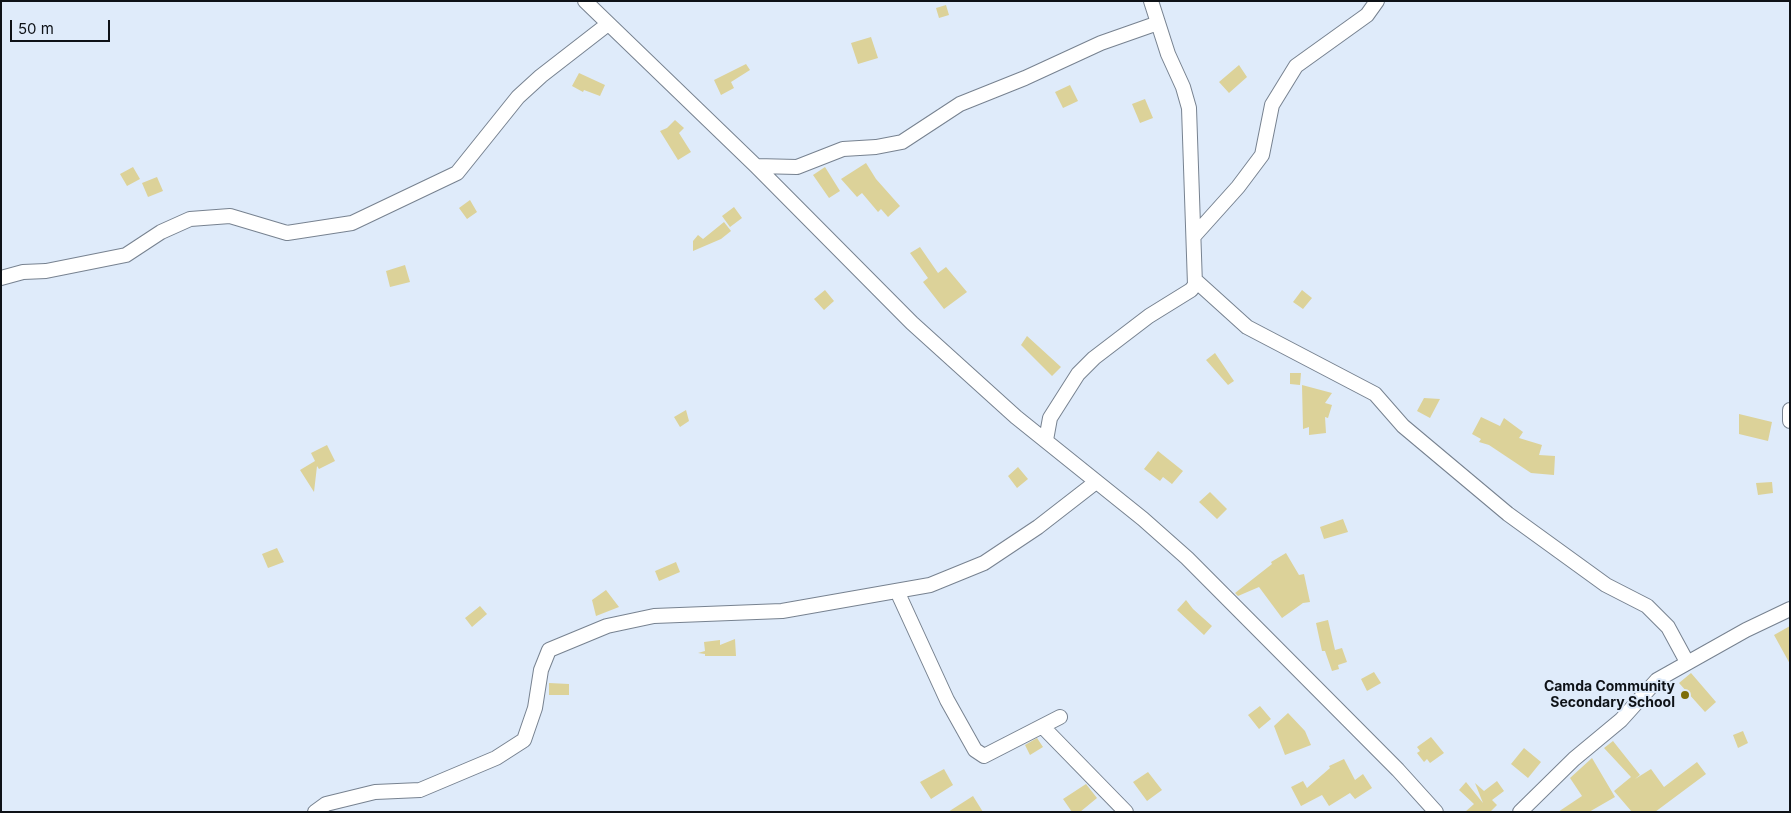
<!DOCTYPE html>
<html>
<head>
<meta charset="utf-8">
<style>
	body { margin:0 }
	#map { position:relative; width:1791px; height:813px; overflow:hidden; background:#dfebfa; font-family:Inter,sans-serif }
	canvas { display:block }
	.frame { position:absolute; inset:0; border:2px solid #0e1217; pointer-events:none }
	.scale { position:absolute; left:10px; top:20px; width:100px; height:22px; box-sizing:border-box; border:2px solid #0e1217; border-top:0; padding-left:6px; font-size:15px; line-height:18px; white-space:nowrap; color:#0e1217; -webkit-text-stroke:4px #dfebfa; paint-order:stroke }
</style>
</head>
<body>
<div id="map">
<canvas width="1791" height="813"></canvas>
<div class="frame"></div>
<div class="scale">50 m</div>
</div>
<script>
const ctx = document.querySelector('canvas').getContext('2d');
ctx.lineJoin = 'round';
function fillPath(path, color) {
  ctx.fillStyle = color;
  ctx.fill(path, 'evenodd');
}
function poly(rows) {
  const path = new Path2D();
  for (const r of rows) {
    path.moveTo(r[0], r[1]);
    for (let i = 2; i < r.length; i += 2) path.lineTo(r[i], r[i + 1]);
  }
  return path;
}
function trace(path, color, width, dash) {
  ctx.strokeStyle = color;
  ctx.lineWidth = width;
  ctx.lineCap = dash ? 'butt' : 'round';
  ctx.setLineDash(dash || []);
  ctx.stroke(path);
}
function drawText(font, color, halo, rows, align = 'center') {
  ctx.font = font + ' Inter,sans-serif';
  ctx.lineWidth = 4;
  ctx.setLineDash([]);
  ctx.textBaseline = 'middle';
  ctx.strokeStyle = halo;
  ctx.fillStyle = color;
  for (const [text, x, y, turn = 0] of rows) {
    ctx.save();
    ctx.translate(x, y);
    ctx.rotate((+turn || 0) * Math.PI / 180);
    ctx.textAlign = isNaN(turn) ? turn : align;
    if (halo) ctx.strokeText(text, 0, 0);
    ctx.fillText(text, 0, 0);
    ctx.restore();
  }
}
const building = poly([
	[946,5,949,15,939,18,936,8],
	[871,37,878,58,858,64,851,43],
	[746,64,750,70,731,82,734,88,721,95,714,80],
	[1239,65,1247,77,1229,93,1219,82],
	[579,73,605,85,600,96,584,90,583,92,572,86],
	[1070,85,1078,101,1063,108,1055,92],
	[1145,99,1153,118,1140,123,1132,104],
	[675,120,684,128,679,133,691,152,678,160,660,131,667,128],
	[866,163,876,179,900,206,888,217,881,209,878,212,862,193,857,197,841,179],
	[133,167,140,179,127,186,120,174],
	[825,167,840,191,829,198,813,175],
	[157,177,163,191,148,197,142,183],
	[470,200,477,212,467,219,459,208],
	[734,207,742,218,730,227,722,216],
	[724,222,731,231,721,239,693,251,693,241,698,235,703,239],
	[920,247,938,273,946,267,967,292,944,309,923,282,928,278,910,253],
	[405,265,410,282,390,287,386,271],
	[825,290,834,301,824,310,814,299],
	[1302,290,1312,298,1303,309,1293,302],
	[1027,336,1061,367,1052,376,1021,345],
	[1215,353,1234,381,1228,385,1206,360],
	[1290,373,1301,373,1300,385,1290,384],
	[1302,385,1332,393,1325,403,1332,405,1328,418,1325,417,1326,433,1309,435,1309,427,1303,429],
	[1424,398,1440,399,1430,418,1417,411],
	[686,410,689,421,680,427,674,417],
	[1739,414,1772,422,1768,441,1739,434],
	[1481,417,1500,426,1504,418,1523,432,1519,438,1542,445,1539,455,1555,456,1554,475,1531,473,1489,445,1479,442,1481,439,1472,434],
	[327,445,335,461,319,469,317,466,314,492,300,470,315,461,311,453],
	[1158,451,1183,471,1172,484,1163,477,1160,481,1144,469],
	[1018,467,1028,479,1017,488,1008,476],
	[1772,482,1773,493,1758,495,1756,483],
	[1210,492,1227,509,1217,519,1199,502],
	[1343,519,1348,532,1324,539,1320,527],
	[277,548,284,562,268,568,262,554],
	[1286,553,1299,575,1304,574,1310,602,1303,603,1282,618,1259,587,1238,596,1235,593,1272,564,1271,562],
	[676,562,680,572,659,581,655,571],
	[606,590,619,607,596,616,592,600],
	[1186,600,1193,609,1212,626,1204,635,1177,610],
	[480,606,487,614,472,627,465,618],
	[1328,620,1335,650,1342,648,1347,662,1338,665,1339,669,1332,671,1325,651,1322,651,1316,623],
	[1790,626,1790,664,1774,635],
	[735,639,736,656,705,656,705,654,698,653,705,651,704,642,720,640,720,645],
	[1374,672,1381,683,1367,691,1361,679],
	[1691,673,1716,702,1705,712,1679,683],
	[549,683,569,684,569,695,549,695],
	[1260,706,1271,719,1259,729,1248,715],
	[1288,713,1305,731,1311,745,1285,755,1274,726],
	[1743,731,1748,743,1738,748,1733,735],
	[1431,737,1444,753,1430,763,1427,759,1424,762,1417,753,1420,751,1417,747],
	[1037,738,1043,747,1030,755,1025,745],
	[1613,741,1640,775,1635,779,1651,769,1664,787,1697,762,1706,774,1655,812,1632,812,1614,791,1631,777,1604,748],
	[1524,748,1541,762,1528,778,1511,764],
	[1592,758,1615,797,1589,812,1558,812,1582,796,1570,778],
	[1344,759,1355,780,1363,774,1372,788,1355,799,1350,793,1329,806,1322,795,1301,806,1291,787,1303,781,1307,788,1330,768,1329,766],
	[944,769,953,785,931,799,920,782],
	[1148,772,1162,790,1147,801,1133,782],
	[1497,781,1504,791,1492,800,1497,805,1490,812,1465,812,1474,804,1459,790,1466,782,1483,803,1475,783,1484,791],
	[1086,784,1097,798,1080,812,1072,812,1063,799],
	[973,796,983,812,948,812]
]);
const minor = poly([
	[585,1,756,166,912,323,1016,417,1143,519,1187,558,1398,770,1436,812],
	[756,166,797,167,843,149,876,147,902,142,960,104,1025,78,1101,43,1158,23],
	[1194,236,1238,187,1262,155,1272,105,1296,66,1367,15,1377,1],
	[1,278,23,272,46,271,126,255,161,232,190,219,230,216,287,233,352,223,457,173,518,97,541,76,608,24],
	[1195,280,1247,327,1375,394,1403,426,1508,514,1606,585,1647,606,1668,627,1687,662],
	[1790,410,1790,421],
	[1046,440,1050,418,1078,374,1094,358,1149,316,1191,290,1195,285,1189,108,1183,87,1168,54,1151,1],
	[897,591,947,700,975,750,984,756,1060,717],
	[1043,727,1126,812],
	[315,812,326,804,375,792,420,790,496,758,524,740,535,708,541,670,549,650,607,626,654,616,782,611,930,585,984,563,1038,527,1096,482],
	[1520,812,1574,759,1621,720,1657,680,1746,630,1790,609]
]);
const markers = [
	[1685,695,5,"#7d6e0a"]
];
const poiNames = [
	["Camda Community",1675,687],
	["Secondary School",1675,703]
];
fillPath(building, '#dcd299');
trace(minor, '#778290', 16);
trace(minor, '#fff', 14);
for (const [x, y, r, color] of markers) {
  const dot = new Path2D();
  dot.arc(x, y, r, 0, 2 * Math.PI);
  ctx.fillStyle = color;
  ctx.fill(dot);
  trace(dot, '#dfebfa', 2);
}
drawText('bold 14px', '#0e1217', '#dfebfa', poiNames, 'right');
</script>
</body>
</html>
